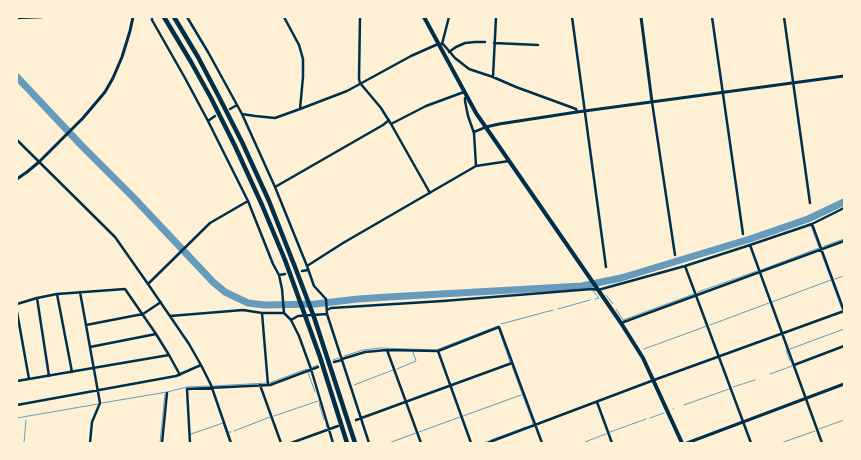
<!DOCTYPE html>
<html>
<head>
<meta charset="utf-8">
<style>
	body { margin:0 }
	#map { position:relative; width:861px; height:460px; overflow:hidden; background:#fdf0d5; font-family:Cabin,sans-serif }
	canvas { display:block }
	.frame { position:absolute; inset:0; border:18px solid #fdf0d5; pointer-events:none }
</style>
</head>
<body>
<div id="map">
<canvas width="861" height="460"></canvas>
<div class="frame"></div>
</div>
<script>
const ctx = document.querySelector('canvas').getContext('2d');
ctx.lineJoin = 'round';
function poly(rows) {
  const path = new Path2D();
  for (const r of rows) {
    path.moveTo(r[0], r[1]);
    for (let i = 2; i < r.length; i += 2) path.lineTo(r[i], r[i + 1]);
  }
  return path;
}
function trace(path, color, width, dash) {
  ctx.strokeStyle = color;
  ctx.lineWidth = width;
  ctx.lineCap = dash ? 'butt' : 'round';
  ctx.setLineDash(dash || []);
  ctx.stroke(path);
}
const stream = poly([
	[811,226,819,247],
	[824,246,844,239],
	[821,252,842,309],
	[761,270,819,248],
	[835,279,844,276],
	[593,291,599,298,595,299],
	[698,292,757,271],
	[606,295,613,304],
	[772,302,831,280],
	[558,309,590,300],
	[616,309,623,320,694,294],
	[843,314,844,316],
	[501,324,553,310],
	[710,325,769,303],
	[499,330,510,362],
	[644,349,707,326],
	[790,349,844,329],
	[786,350,790,361],
	[344,356,363,350,380,348,436,350,498,326],
	[333,360,339,358],
	[512,366,533,423,532,424],
	[313,367,318,365],
	[397,369,416,361,413,352],
	[308,372,315,392],
	[770,374,792,366,792,365],
	[269,383,307,369],
	[354,385,393,370],
	[213,386,267,383],
	[733,387,755,380],
	[102,403,167,392,187,387,209,386],
	[319,403,324,420],
	[684,405,729,389],
	[673,409,674,409],
	[274,416,318,401],
	[463,416,521,395],
	[17,418,98,404],
	[650,418,664,413],
	[326,424,327,427],
	[819,429,844,420],
	[234,431,270,417],
	[229,432,231,432],
	[419,432,460,417],
	[610,432,646,419],
	[191,434,223,423,230,443],
	[491,440,526,427],
	[585,442,606,434],
	[24,443,26,420],
	[160,443,165,394],
	[389,443,416,433],
	[482,443,486,442],
	[781,443,815,431]
]);
const river = poly([
	[17,77,82,146,133,197,213,282,225,292,248,303,265,305,315,304,358,299,388,297,582,286,621,278,750,239,808,219,844,202]
]);
const minor = poly([
	[152,17,152,20,185,78,208,121,248,201,273,264,279,275,282,289,284,313],
	[187,17,208,52,242,114,275,187,307,266,314,286,326,299,327,314,369,443],
	[284,17,299,45,303,59,303,77,300,109],
	[360,17,359,79,360,83,381,108,391,124,430,193],
	[572,17,606,267],
	[712,17,743,234],
	[784,17,810,203],
	[17,18,42,17],
	[494,43,538,45],
	[442,44,449,17],
	[449,52,456,47,465,43,475,42,485,42],
	[493,77,496,17],
	[467,97,465,98,465,101,468,116,474,133,476,166],
	[652,102,675,255],
	[230,109,237,105],
	[242,114,255,116,275,118,300,109,347,91,411,56,438,44,443,44,455,58,469,69,493,77,516,87,576,109,577,112],
	[208,121,215,116],
	[391,124,426,106,464,92],
	[474,132,486,127],
	[17,140,115,237,148,284,189,344,201,365,211,385,231,443],
	[275,187,383,125,389,120],
	[812,224,844,311],
	[750,245,822,443],
	[307,266,343,243,476,166,509,161],
	[685,266,751,443],
	[302,271,308,270],
	[279,275,285,274],
	[148,284,210,223,248,201],
	[80,292,86,325,100,403,92,422,90,443],
	[57,294,72,372],
	[37,298,49,376],
	[17,304,37,298,57,294,125,289,156,334,169,355,180,375],
	[327,310,331,308,443,301,592,289,598,290,685,266,750,245,812,224,844,208],
	[17,312,29,379],
	[262,313,268,385],
	[170,316,243,310,262,313,284,313,291,320,299,336,311,369,333,443],
	[291,320,298,316,327,314],
	[621,323,844,241],
	[86,325,143,314,161,302],
	[90,347,156,334],
	[387,350,421,443],
	[438,351,471,443],
	[342,359,365,352,387,350,438,351,499,327,542,443],
	[334,362,342,360],
	[794,365,844,346],
	[17,381,169,355],
	[260,385,281,443],
	[597,402,612,443],
	[17,405,176,376,201,365],
	[356,420,512,363],
	[162,443,167,393],
	[190,443,187,389,270,385,318,367],
	[291,443,338,426],
	[487,443,654,380,844,311]
]);
const tertiary = poly([
	[641,17,652,102],
	[486,127,499,124,577,112,844,76],
	[17,179,27,172,39,162,83,118,105,92,113,78,122,57,130,31,133,17],
	[687,443,844,384]
]);
const trunk = poly([
	[424,17,476,113,621,323,643,358,682,443]
]);
const motorway = poly([
	[164,17,191,62,211,98,235,146,262,205,285,260,320,357,347,443],
	[174,17,198,57,218,95,242,142,269,201,295,267,314,317,355,443]
]);
trace(stream, '#669bbc', 1);
trace(river, '#669bbc', 7);
trace(minor, '#003049', 2.5);
trace(tertiary, '#003049', 3);
trace(trunk, '#003049', 4);
trace(motorway, '#003049', 4.5);
</script>
</body>
</html>
